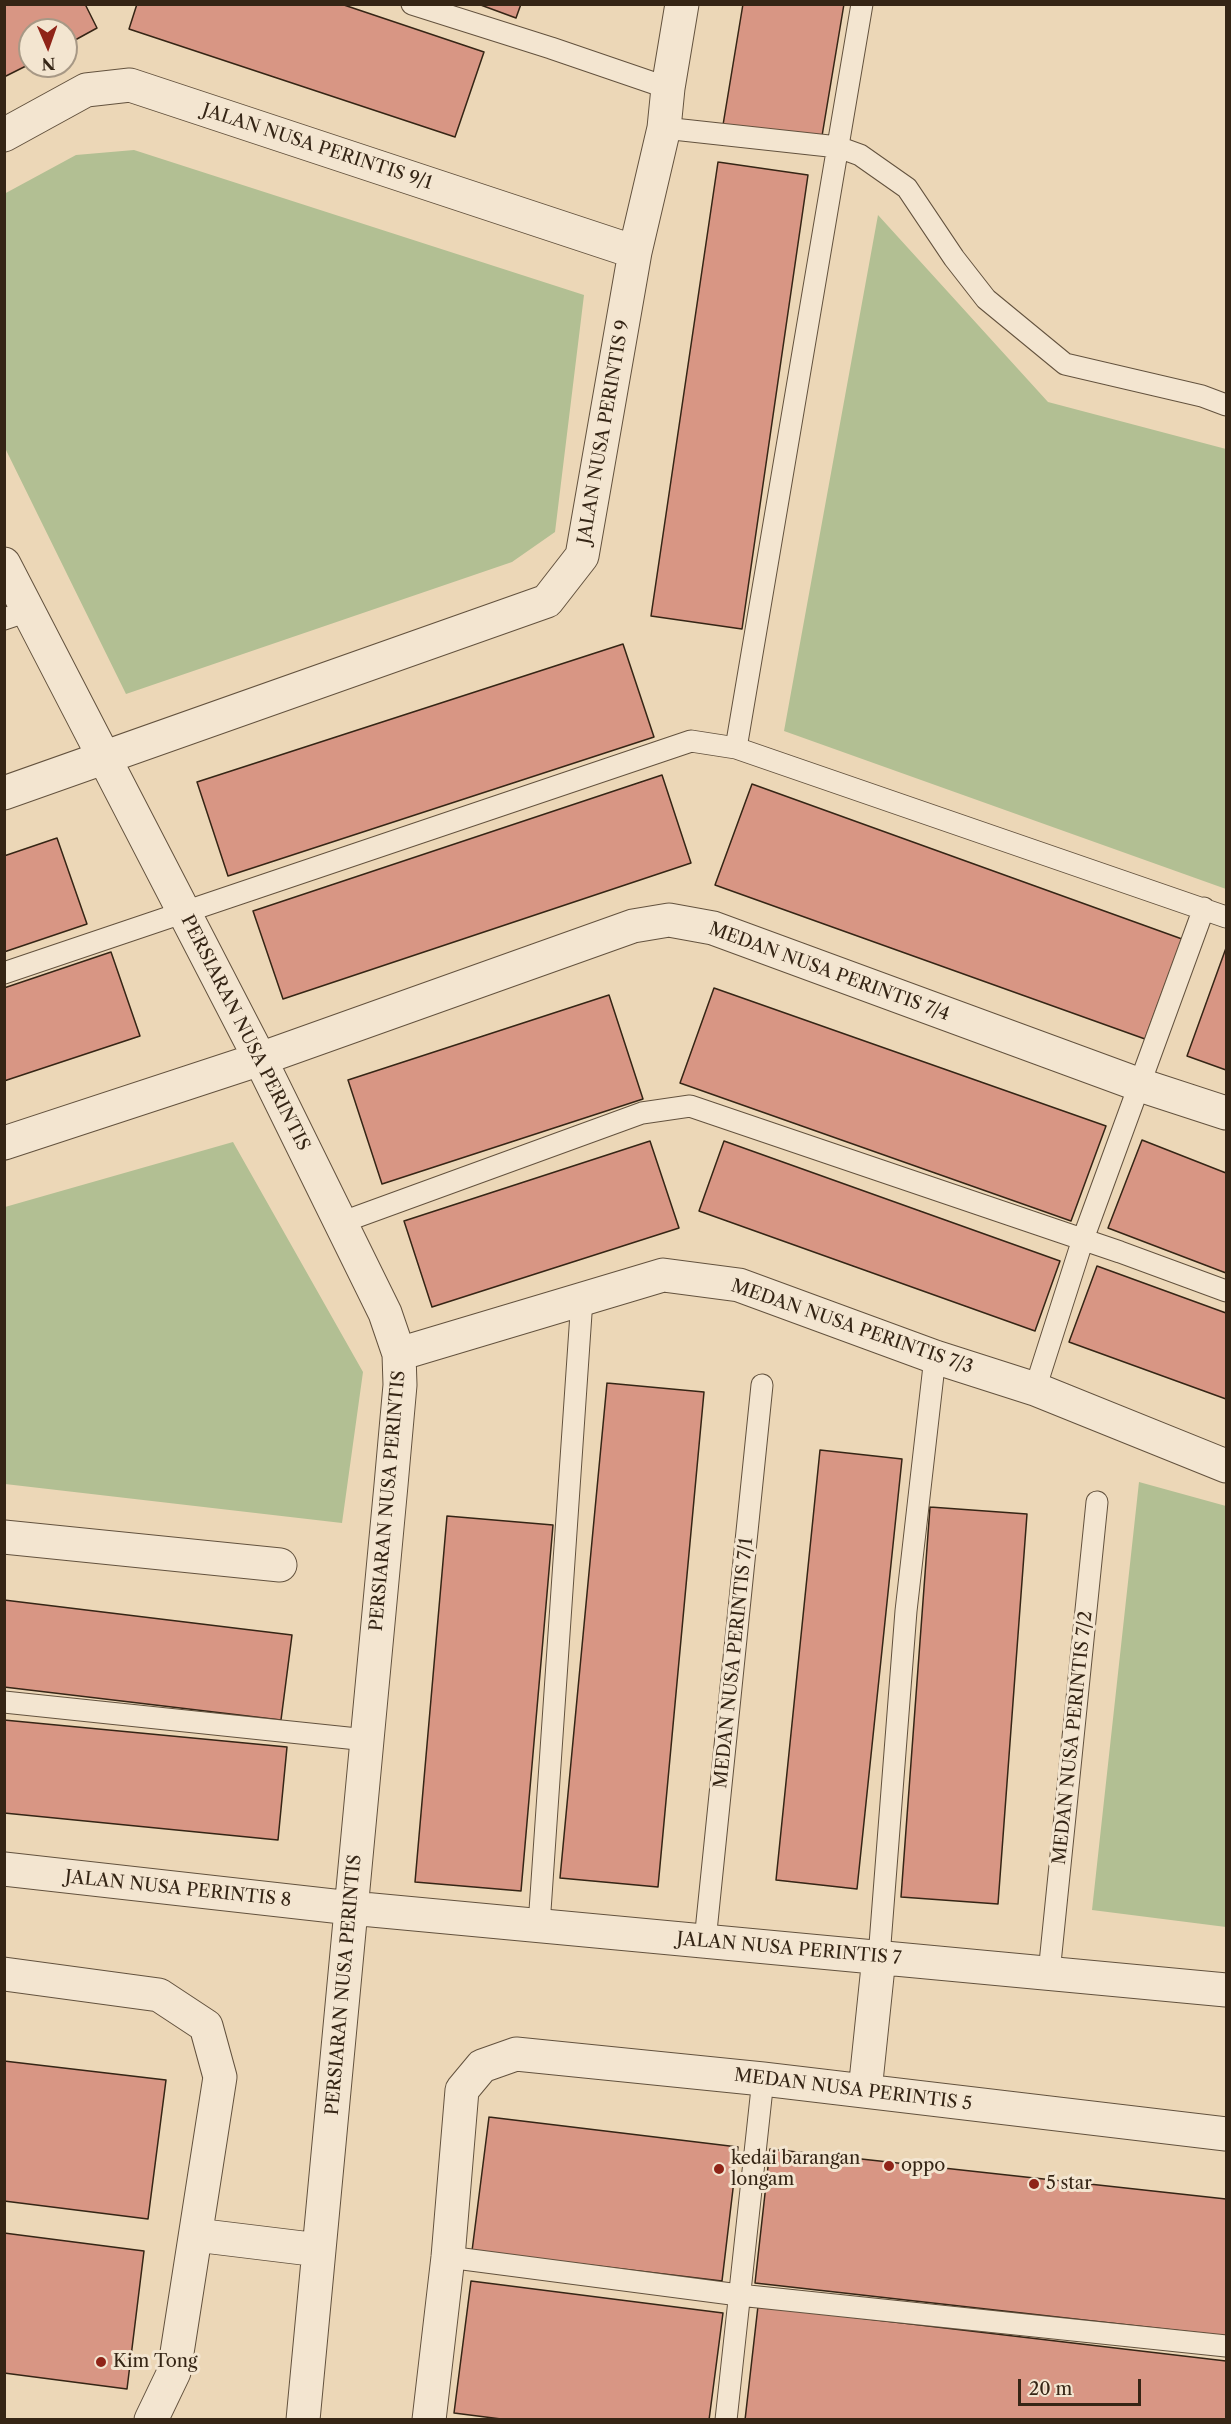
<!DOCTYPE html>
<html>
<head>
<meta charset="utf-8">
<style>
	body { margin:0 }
	#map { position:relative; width:1231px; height:2424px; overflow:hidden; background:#ecd7b7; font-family:"Libre Caslon Text",serif }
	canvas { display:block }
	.frame { position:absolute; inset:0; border:6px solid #352515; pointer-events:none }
	.north { position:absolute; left:18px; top:18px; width:60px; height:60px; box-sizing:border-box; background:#f3e5d0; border:2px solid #a79885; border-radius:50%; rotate:178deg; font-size:16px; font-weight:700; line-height:24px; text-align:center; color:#352515 }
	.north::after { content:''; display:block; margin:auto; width:21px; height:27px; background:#8f2418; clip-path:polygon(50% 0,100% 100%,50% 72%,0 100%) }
	.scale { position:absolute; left:1018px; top:2379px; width:123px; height:27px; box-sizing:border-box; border:3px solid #352515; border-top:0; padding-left:8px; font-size:18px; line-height:21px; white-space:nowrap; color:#352515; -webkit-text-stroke:4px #f3e5d0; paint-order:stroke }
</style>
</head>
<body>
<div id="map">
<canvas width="1231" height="2424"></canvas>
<div class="frame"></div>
<div class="north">N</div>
<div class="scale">20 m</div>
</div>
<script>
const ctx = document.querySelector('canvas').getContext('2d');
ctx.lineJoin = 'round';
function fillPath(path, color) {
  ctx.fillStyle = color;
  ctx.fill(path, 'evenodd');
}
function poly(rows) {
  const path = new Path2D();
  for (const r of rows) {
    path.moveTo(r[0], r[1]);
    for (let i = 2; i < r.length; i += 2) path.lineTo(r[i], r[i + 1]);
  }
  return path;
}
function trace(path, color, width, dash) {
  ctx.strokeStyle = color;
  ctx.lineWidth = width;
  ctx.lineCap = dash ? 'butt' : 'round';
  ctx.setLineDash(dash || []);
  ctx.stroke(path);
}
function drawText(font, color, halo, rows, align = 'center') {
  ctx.font = font + ' "Libre Caslon Text",serif';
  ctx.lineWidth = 6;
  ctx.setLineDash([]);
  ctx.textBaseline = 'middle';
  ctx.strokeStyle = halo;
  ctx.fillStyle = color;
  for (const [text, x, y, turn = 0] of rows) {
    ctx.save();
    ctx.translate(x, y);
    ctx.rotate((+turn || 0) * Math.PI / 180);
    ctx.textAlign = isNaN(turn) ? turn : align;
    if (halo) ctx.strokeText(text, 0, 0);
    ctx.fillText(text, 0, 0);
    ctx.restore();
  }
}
const green = poly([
	[134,150,584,295,555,532,512,562,126,694,5,448,4,194,76,155],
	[878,215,1048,402,1226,449,1226,889,784,731],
	[233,1142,363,1372,342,1523,5,1484,5,1207],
	[1139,1482,1226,1506,1226,1927,1092,1910]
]);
const building = poly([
	[4,4,85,4,97,28,66,45,66,30,30,30,30,64,4,77,4,4],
	[137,4,341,4,484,52,455,137,129,29,137,4],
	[478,4,521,4,516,18,478,4],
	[743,4,844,4,821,142,723,125,743,4],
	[718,162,808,175,742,629,651,616,718,162],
	[623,644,654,737,228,876,197,782,623,644],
	[662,775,691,863,283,999,253,911,662,775],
	[752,784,1182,939,1145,1039,715,885,752,784],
	[57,838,87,924,4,952,4,856,57,838],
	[1226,948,1226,1070,1187,1056,1226,948],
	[111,952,140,1036,4,1081,4,988,111,952],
	[714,988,1106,1126,1071,1221,680,1083,714,988],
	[609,995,643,1099,382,1184,348,1080,609,995],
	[1142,1140,1226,1173,1226,1273,1108,1228,1142,1140],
	[650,1141,679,1228,432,1307,404,1221,650,1141],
	[724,1141,1060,1261,1035,1331,699,1211,724,1141],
	[1097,1266,1226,1313,1226,1399,1069,1342,1097,1266],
	[607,1383,704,1392,658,1887,560,1878,607,1383],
	[820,1450,902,1459,857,1889,776,1880,820,1450],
	[930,1507,1027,1514,998,1904,901,1897,930,1507],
	[447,1516,553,1525,521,1891,415,1882,447,1516],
	[4,1600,292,1635,281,1720,4,1687,4,1600],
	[4,1720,287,1747,278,1840,4,1813,4,1720],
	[4,2061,166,2080,148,2219,4,2201,4,2061],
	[489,2117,738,2147,722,2281,472,2251,489,2117],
	[770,2149,1226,2199,1226,2336,755,2283,770,2149],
	[4,2233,144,2251,127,2389,4,2373,4,2233],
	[471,2281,723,2313,709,2420,509,2420,454,2413,471,2281],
	[758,2306,1226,2361,1226,2420,745,2420,758,2306]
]);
const lane = poly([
	[412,4,551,48,668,88],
	[664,128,838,147,860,155,907,188,954,258,986,299,1065,364,1202,396,1226,405],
	[4,619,28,611],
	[736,748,862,4],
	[4,973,691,741,736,748,1226,917],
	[340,1223,642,1113,690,1106,1120,1252,1226,1291],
	[1035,1389,1083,1239,1204,908],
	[4,1702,367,1740],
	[539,1925,582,1299],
	[705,1941,762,1385],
	[879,1957,906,1611,935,1357],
	[1049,1973,1097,1502],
	[448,2257,739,2295,1226,2346],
	[726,2420,763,2079]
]);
const street = poly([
	[4,135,86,90,130,85,635,252],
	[4,564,260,1059,385,1313,399,1354,400,1385,391,1485,303,2420],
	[4,793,547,601,582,556,635,252,664,128,668,88,682,4],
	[4,1143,260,1059,633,926,669,920,713,928,1140,1085,1226,1113],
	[399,1354,663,1275,739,1285,935,1357,1035,1389,1226,1466],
	[4,1537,280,1565],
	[4,1869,351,1908,1226,1990],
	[4,1974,159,1995,206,2026,220,2077,174,2372,151,2420],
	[865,2091,879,1957],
	[196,2235,319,2250],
	[429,2420,448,2257,462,2090,482,2066,516,2054,763,2079,1226,2134]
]);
const markers = [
	[889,2166,6,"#8f2418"],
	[719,2169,6,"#8f2418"],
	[1034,2184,6,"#8f2418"],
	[101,2362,6,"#8f2418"]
];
const streetNames = [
	["JALAN NUSA PERINTIS 9/1",317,147,18],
	["JALAN NUSA PERINTIS 9",604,432,-80],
	["MEDAN NUSA PERINTIS 7/4",829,972,20],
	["PERSIARAN NUSA PERINTIS",245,1033,63],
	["MEDAN NUSA PERINTIS 7/3",852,1327,19],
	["PERSIARAN NUSA PERINTIS",388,1501,-85],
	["MEDAN NUSA PERINTIS 7/1",734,1663,-84],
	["MEDAN NUSA PERINTIS 7/2",1073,1738,-84],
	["JALAN NUSA PERINTIS 8",178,1889,6],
	["JALAN NUSA PERINTIS 7",789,1949,5],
	["PERSIARAN NUSA PERINTIS",344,1985,-85],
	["MEDAN NUSA PERINTIS 5",853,2090,7]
];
const poiNames = [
	["kedai barangan",731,2159],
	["longam",731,2180],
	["oppo",901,2166],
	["5 star",1046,2184],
	["Kim Tong",113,2362]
];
fillPath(green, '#b2bf93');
fillPath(building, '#d89684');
trace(building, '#352515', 1.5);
trace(lane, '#63523e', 23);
trace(street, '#63523e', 35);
trace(lane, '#f3e5d0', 21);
trace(street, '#f3e5d0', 33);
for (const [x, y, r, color] of markers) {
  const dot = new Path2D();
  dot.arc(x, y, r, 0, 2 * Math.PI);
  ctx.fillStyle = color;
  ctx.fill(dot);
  trace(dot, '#f3e5d0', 2);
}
drawText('18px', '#352515', '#f3e5d0', streetNames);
drawText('18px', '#352515', '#f3e5d0', poiNames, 'left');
</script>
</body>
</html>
